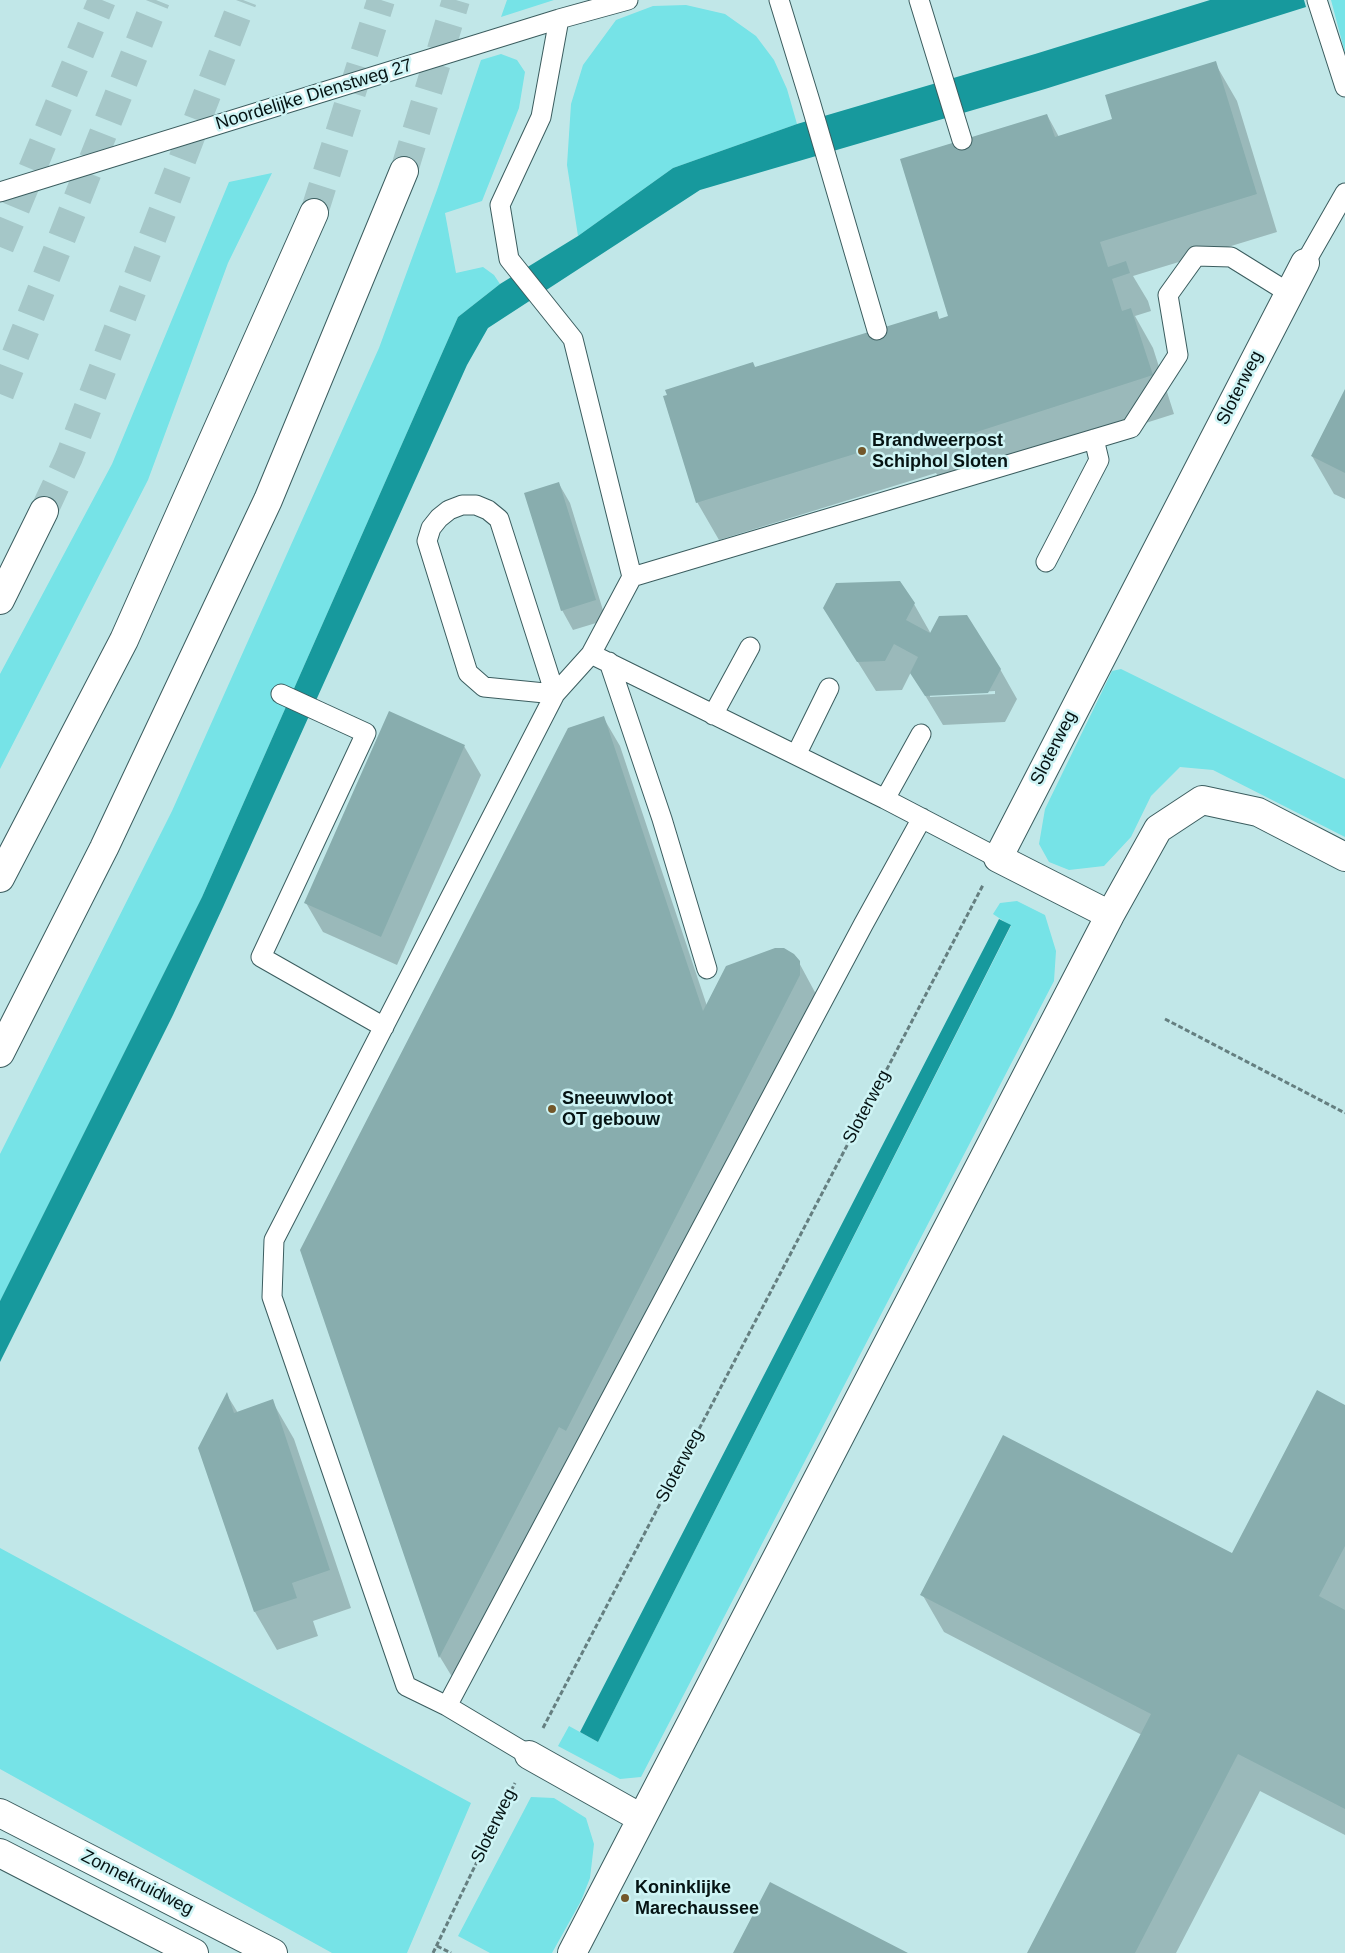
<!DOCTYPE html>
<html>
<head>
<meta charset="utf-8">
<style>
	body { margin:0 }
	canvas { display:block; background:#c1e7e8 }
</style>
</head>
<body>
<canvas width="1345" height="1953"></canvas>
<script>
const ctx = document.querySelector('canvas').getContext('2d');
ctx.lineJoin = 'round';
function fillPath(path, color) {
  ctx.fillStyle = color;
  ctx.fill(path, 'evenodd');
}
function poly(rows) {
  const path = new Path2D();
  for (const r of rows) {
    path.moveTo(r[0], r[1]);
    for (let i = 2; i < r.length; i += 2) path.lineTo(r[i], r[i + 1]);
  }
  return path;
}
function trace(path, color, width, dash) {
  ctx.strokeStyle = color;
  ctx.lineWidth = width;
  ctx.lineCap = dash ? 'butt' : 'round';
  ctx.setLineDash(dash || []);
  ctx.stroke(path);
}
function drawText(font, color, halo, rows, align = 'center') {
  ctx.font = font + ' Helvetica,sans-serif';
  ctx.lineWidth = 5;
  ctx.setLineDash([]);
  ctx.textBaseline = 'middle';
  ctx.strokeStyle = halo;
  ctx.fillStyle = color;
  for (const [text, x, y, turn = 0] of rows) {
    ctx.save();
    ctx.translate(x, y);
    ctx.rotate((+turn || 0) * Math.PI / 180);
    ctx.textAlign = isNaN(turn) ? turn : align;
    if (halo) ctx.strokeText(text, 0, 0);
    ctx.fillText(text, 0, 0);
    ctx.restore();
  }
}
const green = poly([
	[507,0,554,0,501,17],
	[1331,0,1345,0,1345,53],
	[686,5,725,14,756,36,774,60,787,89,797,124,673,168,578,236,567,165,571,104,583,65,616,20,653,6],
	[501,54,517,60,525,72,519,108,482,201,445,213,456,273,483,267,494,275,500,284,458,317,202,897,0,1301,0,1154,172,811,379,348,437,190,481,60],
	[272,173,228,263,148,480,0,769,0,674,112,464,229,182],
	[1121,669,1345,779,1345,837,1213,770,1180,767,1151,796,1131,837,1104,866,1069,870,1049,862,1039,844,1045,809,1112,671],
	[1017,901,1045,915,1056,951,1054,981,641,1777,620,1779,558,1746,569,1726,598,1742,1011,926,993,914,1000,903],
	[0,1548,471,1803,407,1953,332,1953,0,1769],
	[531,1797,554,1798,586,1818,594,1844,590,1878,581,1901,552,1953,490,1953,458,1936]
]);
const water = poly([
	[1210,0,1304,0,1306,7,1045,89,700,190,488,328,467,365,223,907,173,1015,0,1362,0,1301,202,897,458,317,500,284,578,236,673,168,797,124,1035,54],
	[999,919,1011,925,598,1742,580,1732]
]);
const shadow = poly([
	[1215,63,1237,101,1277,232,1133,276,1148,301,1151,311,1135,316,1153,348,1174,414,944,487,936,473,719,540,697,502,755,369,936,313,940,320,950,316,1047,115,1059,137,1114,120],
	[1345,392,1345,499,1334,494,1312,456],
	[559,484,570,503,606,620,573,630,562,610],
	[914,604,931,634,1000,669,1017,699,1005,722,943,725,911,672,902,690,876,691,824,608],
	[995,691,995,694,930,697,930,695],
	[603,717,620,746,707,1006,796,957,817,996,457,1685,440,1657,301,1250],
	[464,746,481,775,397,965,323,932,306,903],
	[227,1395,238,1413,272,1401,294,1439,351,1608,313,1621,318,1636,277,1650,255,1612,200,1448],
	[1345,1406,1345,1835,1260,1791,1176,1953,1028,1953,1142,1735,944,1632,922,1594,1233,1555]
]);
const building = poly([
	[1216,61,1257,194,1100,242,1108,267,1126,261,1130,273,1112,279,1122,311,1131,308,1153,375,921,450,916,435,696,503,663,396,667,395,665,390,753,362,755,367,937,311,939,319,948,316,900,159,1047,114,1055,137,1112,119,1105,95],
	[1345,389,1345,473,1311,456],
	[559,482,596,600,561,611,524,493],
	[900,581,915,603,906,620,930,633,939,616,967,615,1001,669,988,693,925,696,910,673,918,657,894,644,885,661,857,662,823,608,836,583],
	[389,711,465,745,381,937,304,903],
	[604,716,703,1011,726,966,775,948,784,948,794,954,800,961,800,975,566,1431,559,1427,439,1658,300,1250,568,728],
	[1317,1390,1345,1405,1345,1546,1319,1596,1345,1610,1345,1809,1238,1754,1135,1953,1027,1953,1151,1714,920,1595,1003,1435,1232,1553],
	[227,1392,234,1413,273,1399,330,1570,292,1583,297,1598,254,1612,198,1448],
	[770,1882,908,1953,733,1953]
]);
const tertiaryTunnel = poly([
	[0,247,102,0]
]);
const trunkTunnel = poly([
	[404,171,456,0]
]);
const motorwayTunnel = poly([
	[314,213,381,0],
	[0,394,156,0],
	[44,511,69,457,243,0]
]);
const path = poly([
	[1165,1019,1345,1113],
	[543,1728,983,885],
	[437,1946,451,1953],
	[433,1953,515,1783]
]);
const service = poly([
	[779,0,810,101,877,330],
	[919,0,962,140],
	[1317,0,1345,87],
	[559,19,541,117,500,205,509,259,573,339,632,577],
	[0,192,559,19,628,0],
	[1305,263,1345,193],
	[462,505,476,505,488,510,499,519,555,694,484,687,468,673,427,541,431,528,439,518,449,510,462,505],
	[1046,562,1099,460,1094,439],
	[591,654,885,799,998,858],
	[609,662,662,819,707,969],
	[281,694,366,733,261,957,384,1027],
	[713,715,750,647],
	[796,755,829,688],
	[885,799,921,734],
	[447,1706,863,925,922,818],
	[529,1755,447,1706,406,1686,272,1297,274,1240,555,694,591,654,632,577,1131,428,1178,355,1168,295,1196,256,1231,257,1289,293]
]);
const minor = poly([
	[1110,915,998,858,1305,263],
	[529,1755,641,1818],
	[0,1813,273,1953],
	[0,1853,194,1953],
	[572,1953,1110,915,1158,829,1202,800,1258,812,1345,857]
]);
const trunk = poly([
	[0,1053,104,848,268,500,404,171]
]);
const motorway = poly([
	[0,600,44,511],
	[0,878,124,640,314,213]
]);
const markers = [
	[862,451,5,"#73572a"],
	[552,1109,5,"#73572a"],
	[625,1898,5,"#73572a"]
];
const streetNames = [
	["Noordelijke Dienstweg 27",314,95,-17],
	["Sloterweg",1240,388,-63],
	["Sloterweg",1054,748,-63],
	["Sloterweg",867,1107,-62],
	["Sloterweg",680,1466,-62],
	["Sloterweg",494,1826,-64],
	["Zonnekruidweg",137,1883,27]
];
const poiNames = [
	["Brandweerpost",872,441],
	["Schiphol Sloten",872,462],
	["Sneeuwvloot",562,1099],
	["OT gebouw",562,1120],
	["Koninklijke",635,1888],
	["Marechaussee",635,1909]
];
fillPath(green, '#76e3e7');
fillPath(water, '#17999d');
fillPath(shadow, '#0003');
fillPath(building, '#88adae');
trace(tertiaryTunnel, '#a5c7c8', 28, [28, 14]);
trace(trunkTunnel, '#a5c7c8', 28, [28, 14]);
trace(motorwayTunnel, '#a5c7c8', 28, [28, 14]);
trace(service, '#3b5d5f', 21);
trace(minor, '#3b5d5f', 30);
trace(trunk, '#3b5d5f', 30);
trace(motorway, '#3b5d5f', 30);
trace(path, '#657f80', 3, [5, 2.5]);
trace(service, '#fff', 19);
trace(minor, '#fff', 28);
trace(trunk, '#fff', 28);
trace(motorway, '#fff', 28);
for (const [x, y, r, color] of markers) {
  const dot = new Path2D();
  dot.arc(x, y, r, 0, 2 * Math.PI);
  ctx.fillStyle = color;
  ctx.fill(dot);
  trace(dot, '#cef4f5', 2);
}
drawText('18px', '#051313', '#cef4f5', streetNames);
drawText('bold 18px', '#051313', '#cef4f5', poiNames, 'left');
</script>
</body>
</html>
